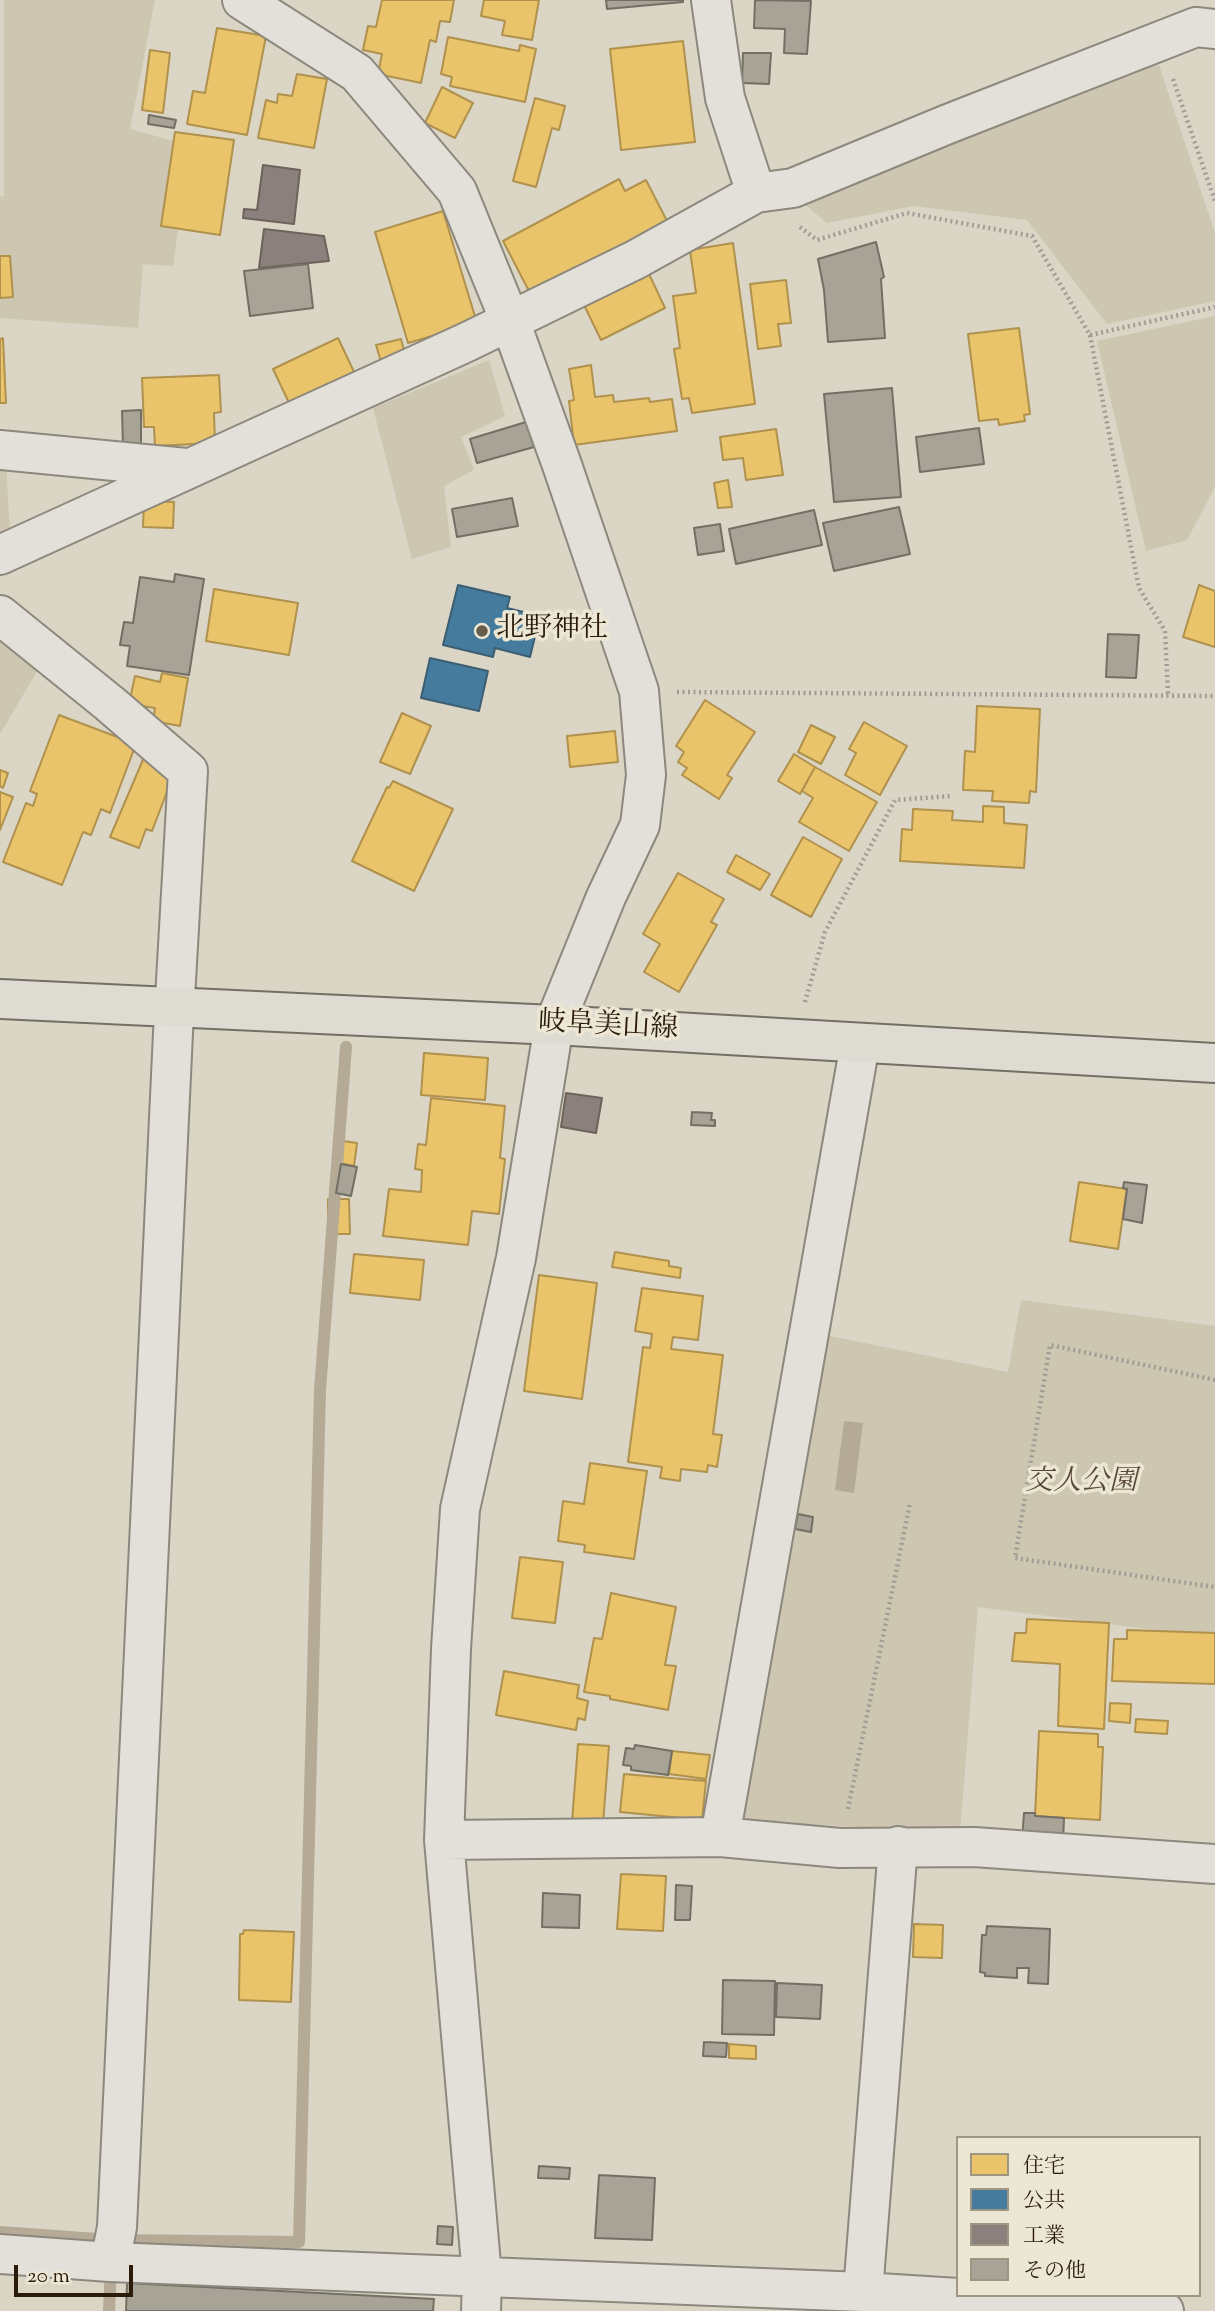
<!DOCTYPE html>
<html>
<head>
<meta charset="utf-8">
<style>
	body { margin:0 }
	#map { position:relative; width:1215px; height:2311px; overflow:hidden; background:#dad5c5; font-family:"Sorts Mill Goudy","Noto Serif JP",serif }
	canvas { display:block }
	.legend { position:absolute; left:956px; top:2136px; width:245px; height:161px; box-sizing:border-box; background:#ece6d4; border:2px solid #9f9583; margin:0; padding:9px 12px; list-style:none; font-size:21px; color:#2b1b0a }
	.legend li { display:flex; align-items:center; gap:14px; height:35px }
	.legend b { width:35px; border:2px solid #9f9583 }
	.scale { position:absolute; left:14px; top:2265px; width:119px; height:32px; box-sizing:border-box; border:4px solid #2b1b0a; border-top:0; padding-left:9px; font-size:21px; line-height:24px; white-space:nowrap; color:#2b1b0a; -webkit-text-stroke:5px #ece6d4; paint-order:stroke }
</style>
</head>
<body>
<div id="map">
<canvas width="1215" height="2311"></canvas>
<ul class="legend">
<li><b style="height:19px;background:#e9c46a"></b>住宅</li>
<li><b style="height:19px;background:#457b9d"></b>公共</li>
<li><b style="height:19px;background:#8a817c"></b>工業</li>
<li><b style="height:19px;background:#a8a397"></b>その他</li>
</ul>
<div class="scale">20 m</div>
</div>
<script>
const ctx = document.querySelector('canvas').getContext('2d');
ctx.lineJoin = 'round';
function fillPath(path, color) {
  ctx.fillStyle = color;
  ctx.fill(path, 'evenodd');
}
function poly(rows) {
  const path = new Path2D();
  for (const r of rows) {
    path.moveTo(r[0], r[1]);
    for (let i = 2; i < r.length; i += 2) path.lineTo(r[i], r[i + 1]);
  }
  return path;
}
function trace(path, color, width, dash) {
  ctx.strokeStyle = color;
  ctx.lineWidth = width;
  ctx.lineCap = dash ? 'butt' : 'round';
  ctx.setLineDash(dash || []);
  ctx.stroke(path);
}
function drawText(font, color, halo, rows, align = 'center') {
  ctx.font = font + ' "Sorts Mill Goudy","Noto Serif JP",serif';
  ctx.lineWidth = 7;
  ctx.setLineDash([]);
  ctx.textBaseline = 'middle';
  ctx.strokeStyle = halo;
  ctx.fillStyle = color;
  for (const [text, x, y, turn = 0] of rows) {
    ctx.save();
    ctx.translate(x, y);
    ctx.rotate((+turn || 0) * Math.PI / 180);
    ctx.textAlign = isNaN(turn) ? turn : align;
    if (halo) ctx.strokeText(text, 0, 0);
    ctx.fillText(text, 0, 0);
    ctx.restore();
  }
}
const green = poly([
	[4,0,155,0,130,129,189,145,173,266,143,264,138,328,0,318,0,197,4,196],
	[1155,53,1215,233,1215,301,1107,324,1027,220,913,206,827,223,803,203],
	[1215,316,1215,487,1187,540,1146,551,1097,341],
	[489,360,505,416,461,437,474,470,444,486,451,547,412,559,373,408],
	[0,462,6,463,10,531,0,536],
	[0,629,42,663,0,734],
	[1021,1300,1215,1326,1215,1638,978,1607,960,1833,736,1820,825,1335,1008,1372]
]);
const water = poly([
	[844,1421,863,1423,854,1493,835,1490]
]);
const homes = poly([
	[382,0,454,0,450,22,440,21,436,42,430,40,421,83,378,74,382,54,363,50,368,26,376,27,382,0],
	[484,0,539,0,532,40,502,35,505,21,481,16,484,0],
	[217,28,266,36,247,135,187,124,193,91,205,93,217,28],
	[448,37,519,51,520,45,536,49,525,102,450,86,452,77,441,74,448,37],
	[683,41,695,142,621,150,610,49,683,41],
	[150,50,170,53,163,113,142,110,150,50],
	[297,74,327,79,314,148,258,138,266,100,277,103,278,94,292,96,297,74],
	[442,87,473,103,455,138,425,123,442,87],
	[535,98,565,106,559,130,552,128,536,187,513,181,535,98],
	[175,132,234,140,220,235,161,226,175,132],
	[619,179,625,191,646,180,667,221,530,293,503,241,619,179],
	[443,211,477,323,408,343,375,232,443,211],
	[733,243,755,404,692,413,689,398,682,399,674,349,680,348,673,296,696,293,690,250,733,243],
	[0,256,10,256,13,297,0,298,0,256],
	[649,274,665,308,601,340,584,305,649,274],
	[786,280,791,323,778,324,781,346,758,349,750,284,786,280],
	[1019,328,1030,414,1024,415,1025,421,999,425,998,419,979,421,968,334,1019,328],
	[3,338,6,403,0,403,0,339,3,338],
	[338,338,356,376,291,407,273,369,338,338],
	[401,339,406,358,382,365,376,345,401,339],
	[591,365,595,397,613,395,614,402,649,398,650,402,672,399,677,431,574,445,569,401,574,400,569,369,591,365],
	[219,375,221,412,214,413,215,443,155,446,154,427,144,427,142,378,219,375],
	[776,429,783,475,746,480,743,458,723,460,720,437,776,429],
	[728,480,732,507,718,508,714,483,728,480],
	[144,501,174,502,173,528,143,527,144,501],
	[1199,585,1215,591,1215,647,1183,637,1199,585],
	[214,589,298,603,289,655,206,641,214,589],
	[162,673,188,678,180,726,153,721,155,708,129,704,135,676,160,682,162,673],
	[705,700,755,732,727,775,732,778,719,799,682,775,687,768,678,762,684,752,676,746,705,700],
	[977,706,1040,709,1036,792,1030,791,1029,803,992,801,993,791,963,790,965,751,975,752,977,706],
	[402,713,431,726,410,774,380,762,402,713],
	[59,715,136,744,110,813,101,809,91,835,83,832,62,885,3,862,26,803,33,806,37,794,30,791,59,715],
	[864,722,907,746,880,795,845,775,856,753,849,749,864,722],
	[811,725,835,737,821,764,798,752,811,725],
	[615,731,618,762,570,767,567,736,615,731],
	[794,754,815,767,800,794,778,781,794,754],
	[145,755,167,765,170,784,152,831,146,829,139,848,110,837,145,755],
	[815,767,877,802,849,851,799,822,813,798,802,791,815,767],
	[0,770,8,773,3,788,0,786,0,770],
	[393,781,453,809,414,891,352,861,387,787,389,788,393,781],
	[0,792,13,797,0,830,0,792],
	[983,806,1004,807,1004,823,1027,825,1024,868,900,861,902,829,912,830,913,809,953,811,952,820,983,822,983,806],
	[803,837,842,859,811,917,771,895,803,837],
	[736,855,770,874,760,890,727,872,736,855],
	[678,873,724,899,711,922,717,925,679,992,644,972,660,944,643,934,678,873],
	[424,1053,488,1058,485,1100,421,1095,424,1053],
	[431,1098,505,1106,500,1158,505,1159,499,1214,472,1211,468,1245,383,1236,389,1189,421,1192,422,1170,415,1169,418,1144,426,1145,431,1098],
	[343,1141,357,1143,354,1166,340,1163,343,1141],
	[1079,1182,1127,1189,1118,1249,1070,1241,1079,1182],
	[328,1199,349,1199,350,1234,328,1234,328,1199],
	[615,1252,669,1261,669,1266,681,1268,680,1278,612,1267,615,1252],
	[354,1254,424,1260,420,1300,350,1293,354,1254],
	[539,1275,597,1283,582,1399,524,1391,539,1275],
	[642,1288,703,1296,698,1340,673,1337,671,1349,723,1355,713,1434,722,1435,717,1467,708,1465,707,1472,681,1469,680,1481,660,1478,662,1467,628,1462,643,1347,650,1348,652,1334,635,1331,642,1288],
	[590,1463,647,1471,634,1559,584,1552,585,1545,558,1541,563,1501,584,1504,590,1463],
	[520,1557,563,1562,555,1623,512,1618,520,1557],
	[611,1593,676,1607,665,1665,676,1666,668,1710,610,1699,610,1696,584,1692,594,1638,602,1639,611,1593],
	[1027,1619,1109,1623,1104,1729,1058,1726,1060,1664,1012,1661,1015,1633,1026,1633,1027,1619],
	[1127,1630,1215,1633,1215,1684,1112,1681,1114,1639,1127,1639,1127,1630],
	[504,1671,579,1685,577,1698,588,1701,585,1720,578,1718,576,1730,496,1715,504,1671],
	[1110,1703,1131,1704,1130,1723,1109,1721,1110,1703],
	[1136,1719,1168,1721,1167,1734,1135,1732,1136,1719],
	[1039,1731,1098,1734,1098,1747,1103,1747,1100,1820,1035,1816,1039,1731],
	[578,1744,609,1746,603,1824,572,1822,578,1744],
	[672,1751,710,1755,706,1779,669,1774,672,1751],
	[624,1774,706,1781,702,1820,620,1812,624,1774],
	[621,1874,666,1876,663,1931,617,1929,621,1874],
	[914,1924,943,1925,942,1958,913,1957,914,1924],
	[244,1930,294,1932,291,2002,239,2000,240,1934,243,1934,244,1930],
	[729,2044,756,2046,756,2059,729,2058,729,2044]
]);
const public = poly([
	[458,585,510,597,507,608,540,616,530,657,495,648,493,657,443,645,458,585],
	[430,658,488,671,479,711,421,698,430,658]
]);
const industry = poly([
	[263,165,300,170,294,224,243,218,244,209,257,210,263,165],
	[264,229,324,236,329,261,259,268,264,229],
	[566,1093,602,1098,596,1133,561,1127,566,1093]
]);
const stream = poly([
	[0,2232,111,2240],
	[117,2240,299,2242,320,1390,346,1047],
	[109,2311,111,2267]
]);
const building = poly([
	[606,0,683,0,683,2,607,9,606,0],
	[755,0,811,1,807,54,784,53,785,29,754,28,755,0],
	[743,53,771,53,769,84,742,83,743,53],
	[149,115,176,120,174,128,148,124,149,115],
	[876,242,884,277,881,279,885,338,828,342,824,290,818,259,876,242],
	[308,264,313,308,250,316,244,271,308,264],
	[892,388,901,497,834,502,824,394,892,388],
	[141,410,141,446,123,447,122,411,141,410],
	[526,422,534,447,477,463,470,439,526,422],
	[979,428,984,464,920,472,916,437,979,428],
	[512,498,518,526,457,537,452,509,512,498],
	[899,507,910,554,834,571,823,523,899,507],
	[814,510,822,545,736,564,729,529,814,510],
	[720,524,724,551,698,555,694,528,720,524],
	[175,574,204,579,189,675,127,666,130,646,120,645,124,622,133,623,140,577,174,582,175,574],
	[1108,634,1139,635,1136,678,1106,677,1108,634],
	[692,1112,712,1113,711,1120,715,1120,715,1126,691,1125,692,1112],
	[341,1164,357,1167,351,1196,336,1193,341,1164],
	[1124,1182,1147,1185,1142,1223,1123,1219,1127,1189,1123,1188,1124,1182],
	[798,1514,813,1517,811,1532,795,1529,798,1514],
	[635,1745,672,1751,668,1775,631,1770,631,1766,623,1765,626,1748,634,1749,635,1745],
	[1024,1813,1035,1813,1035,1816,1064,1818,1063,1842,1022,1840,1024,1813],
	[676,1885,692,1886,690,1920,675,1920,676,1885],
	[543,1893,580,1895,579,1928,542,1927,543,1893],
	[987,1926,1050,1929,1048,1984,1028,1983,1029,1968,1017,1968,1017,1978,985,1976,985,1973,980,1972,982,1935,986,1935,987,1926],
	[723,1980,775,1981,774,2035,722,2034,723,1980],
	[777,1983,822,1985,820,2019,776,2017,777,1983],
	[704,2042,727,2043,726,2057,703,2056,704,2042],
	[539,2166,570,2168,569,2179,538,2178,539,2166],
	[599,2175,655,2178,652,2240,595,2238,599,2175],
	[438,2226,453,2227,452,2245,437,2244,438,2226],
	[127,2283,434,2299,433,2311,126,2311,127,2283]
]);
const path = poly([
	[1173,79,1215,201],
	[800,227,817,240,907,213,1032,236,1090,335,1215,307],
	[1090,335,1139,588,1165,631,1168,694],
	[677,692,1215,696],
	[805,1002,825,932,895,800,952,796],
	[1215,1380,1050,1345,1015,1558,1215,1587],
	[848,1809,910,1503]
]);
const street = poly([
	[242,0,357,73,457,191,510,321,562,465,639,691,646,775,640,825,606,897,554,1025,516,1258,460,1509,451,1649,444,1840,482,2276,481,2311],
	[711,0,725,98,756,193],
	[0,450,186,468],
	[0,555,467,342,635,260,756,193,793,188,948,124,1196,27,1215,29],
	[0,615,109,703,188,771,173,1033,117,2227,110,2262],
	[720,1837,860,1044],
	[444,1840,720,1837,840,1848,974,1847,1215,1864],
	[0,2254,110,2262,863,2292,1164,2311],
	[863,2292,898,1846]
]);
const primary = poly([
	[0,999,554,1025,1215,1063]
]);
const markers = [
	[482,631,7,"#685c4b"]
];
const poiNames = [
	["北野神社",496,631]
];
const streetNames = [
	["岐阜美山線",608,1028,3]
];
const parkNames = [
	["交人公園",1081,1484]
];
fillPath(green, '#cdc6b0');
fillPath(water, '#b4aa95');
fillPath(homes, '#e9c46a');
trace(homes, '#b0914d', 2);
fillPath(public, '#457b9d');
trace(public, '#3d5e71', 2);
fillPath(industry, '#8a817c');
trace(industry, '#6e625a', 2);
trace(stream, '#b4aa95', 12);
fillPath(building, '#a8a397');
trace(building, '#746f64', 2);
trace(street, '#8d887d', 42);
trace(primary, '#746f64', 42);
trace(path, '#a09c95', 4.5, [2, 3.5]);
trace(street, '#e2e0d9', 38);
trace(primary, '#dedbd2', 38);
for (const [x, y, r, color] of markers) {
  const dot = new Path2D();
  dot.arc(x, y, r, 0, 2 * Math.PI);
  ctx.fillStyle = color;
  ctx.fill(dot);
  trace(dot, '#ece6d4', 2.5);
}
drawText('28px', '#2b1b0a', '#ece6d4', poiNames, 'left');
drawText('28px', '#2b1b0a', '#ece6d4', streetNames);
drawText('italic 28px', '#594a37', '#ece6d4', parkNames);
</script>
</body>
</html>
